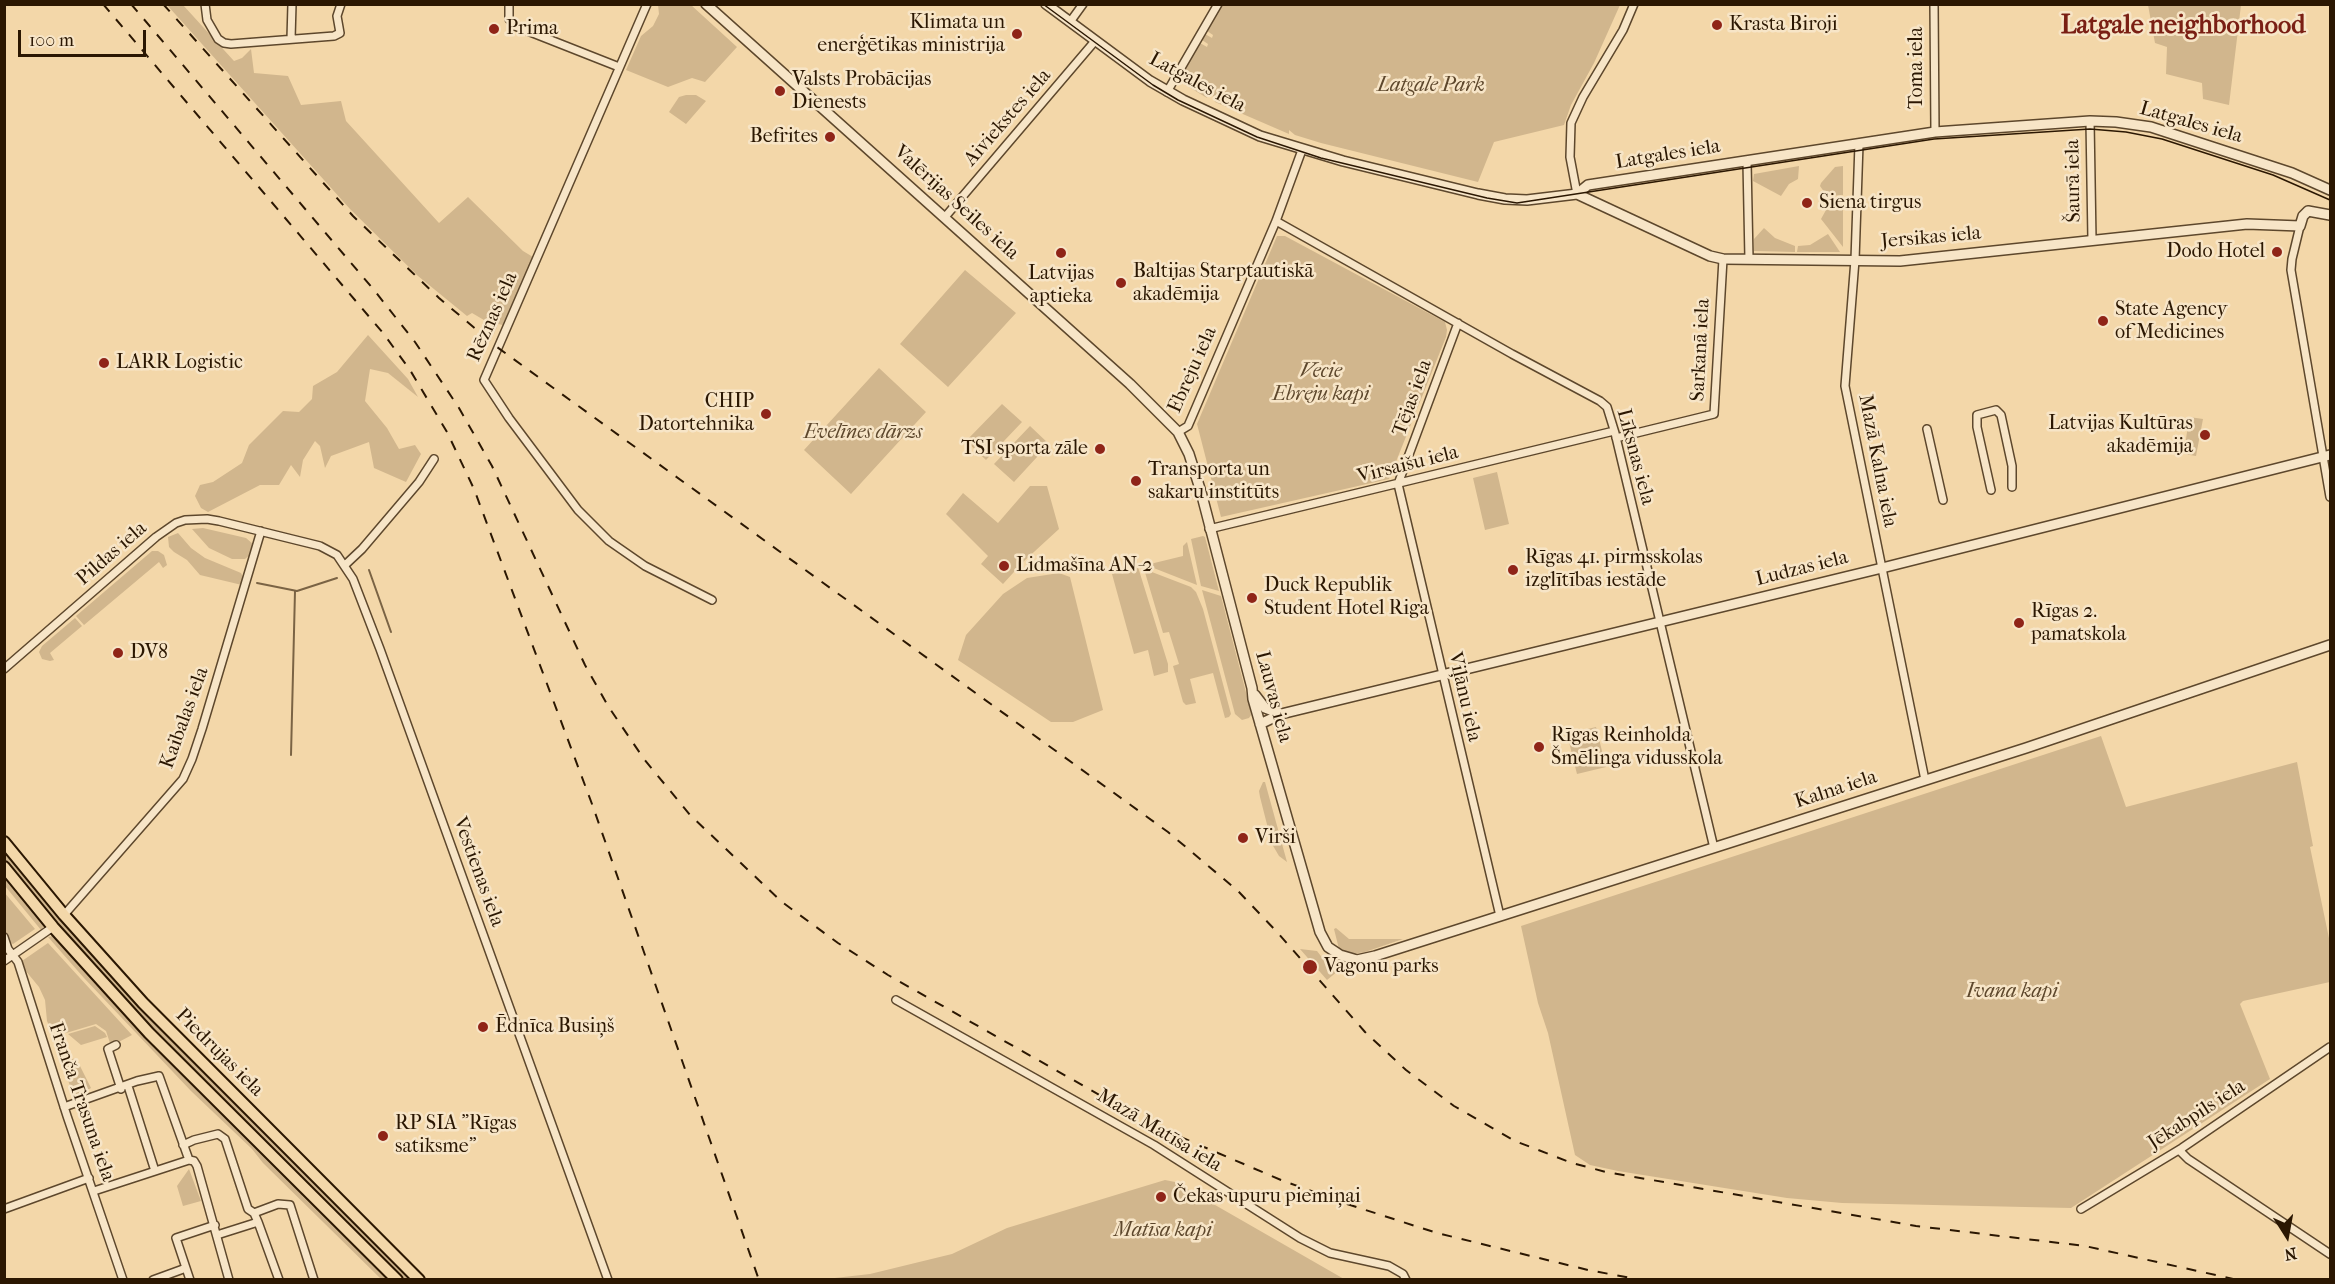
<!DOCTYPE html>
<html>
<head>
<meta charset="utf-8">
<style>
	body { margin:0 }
	#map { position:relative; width:2335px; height:1284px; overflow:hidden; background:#f3d7a9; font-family:"IM FELL French Canon",serif }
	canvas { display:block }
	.frame { position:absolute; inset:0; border:6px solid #2b1702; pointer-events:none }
	.north { position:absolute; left:2257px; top:1206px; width:60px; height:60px; -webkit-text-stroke:4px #f7e5c7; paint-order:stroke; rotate:169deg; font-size:16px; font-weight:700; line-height:24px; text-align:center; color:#2b1702 }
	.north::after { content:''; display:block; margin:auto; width:21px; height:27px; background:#2b1702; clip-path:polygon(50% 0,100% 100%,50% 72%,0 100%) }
	.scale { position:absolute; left:18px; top:30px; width:128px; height:27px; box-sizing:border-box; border:3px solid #2b1702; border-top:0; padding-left:8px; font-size:18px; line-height:21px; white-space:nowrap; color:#2b1702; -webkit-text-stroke:4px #f7e5c7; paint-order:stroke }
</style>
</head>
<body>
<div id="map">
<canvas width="2335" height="1284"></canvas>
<div class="frame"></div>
<div class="north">N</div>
<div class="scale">100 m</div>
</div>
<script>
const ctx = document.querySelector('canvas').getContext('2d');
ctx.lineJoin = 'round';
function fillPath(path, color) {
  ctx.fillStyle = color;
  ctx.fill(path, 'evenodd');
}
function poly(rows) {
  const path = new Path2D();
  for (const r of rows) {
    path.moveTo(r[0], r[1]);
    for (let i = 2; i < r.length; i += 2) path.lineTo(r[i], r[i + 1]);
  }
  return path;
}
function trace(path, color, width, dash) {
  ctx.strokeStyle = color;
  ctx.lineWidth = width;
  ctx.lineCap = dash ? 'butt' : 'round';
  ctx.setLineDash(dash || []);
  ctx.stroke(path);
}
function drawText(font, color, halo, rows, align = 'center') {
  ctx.font = font + ' "IM FELL French Canon",serif';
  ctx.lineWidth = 5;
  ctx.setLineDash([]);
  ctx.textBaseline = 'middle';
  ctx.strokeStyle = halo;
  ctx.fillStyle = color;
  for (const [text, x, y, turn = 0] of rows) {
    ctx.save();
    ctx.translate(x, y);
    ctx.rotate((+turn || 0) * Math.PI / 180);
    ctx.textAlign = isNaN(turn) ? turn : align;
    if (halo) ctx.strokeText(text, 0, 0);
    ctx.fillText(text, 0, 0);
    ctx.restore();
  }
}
const green = poly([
	[1223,4,1620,4,1620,5,1594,63,1571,105,1564,125,1494,142,1478,182,1321,143,1295,135,1289,130,1289,134,1215,102,1212,94,1205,92,1207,98,1184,84,1184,82,1190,76,1180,78,1200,43,1207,47,1208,44,1202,40,1205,34,1212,38,1213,35,1207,31],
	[167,5,183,5,234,61,242,58,251,49,254,73,288,76,301,105,341,101,346,121,439,223,468,197,523,251,533,257,503,325,498,324,494,334,489,323,472,313,467,316,418,276,350,209],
	[658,5,691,5,737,47,705,82,692,78,668,87,626,70,641,36,653,26,659,14],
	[2148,5,2241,5,2229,105,2203,99,2202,83,2166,74,2167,47,2155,43],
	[686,95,696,95,706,101,686,124,669,112,679,97],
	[1799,166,1798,179,1789,184,1781,196,1753,181,1754,174],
	[1843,166,1843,195,1827,196,1820,186,1821,183,1835,167],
	[1827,200,1843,200,1843,247,1821,219,1826,210],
	[1764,228,1775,238,1795,246,1795,252,1754,251,1754,239],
	[1828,234,1840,252,1797,252,1798,246,1810,245],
	[1277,236,1285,236,1445,322,1447,330,1446,337,1389,479,1221,517,1197,424],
	[965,270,1016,313,948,387,900,344],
	[368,335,408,379,418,397,388,373,370,369,365,401,387,428,399,449,415,445,421,454,406,482,374,468,369,442,331,456,325,468,320,446,315,441,303,460,300,477,291,465,279,485,260,485,208,512,201,508,195,496,200,485,213,482,242,463,249,445,283,411,299,412,312,399,313,386,337,372],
	[879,368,926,412,851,494,804,450],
	[1002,404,1022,422,986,460,966,441],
	[2189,417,2203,419,2196,456,2184,454],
	[1030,426,1049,444,1014,482,994,464],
	[1497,472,1509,524,1485,530,1473,478],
	[1030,486,1047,486,1059,529,1023,562,1003,584,981,564,988,556,946,514,963,493,998,523],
	[203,528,246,538,253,544,250,555,245,559,232,559,209,548,192,529],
	[178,533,191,548,205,558,241,573,243,577,242,585,200,575,187,560,174,552,169,547,168,537],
	[1203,536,1205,537,1219,591,1201,586,1191,539],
	[1187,542,1197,585,1146,565,1183,556,1183,546],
	[152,551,158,551,164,555,167,565,163,568,159,562,84,625,76,616],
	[1138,567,1168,664,1168,672,1154,676,1148,650,1134,654,1112,574],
	[1144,569,1191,587,1196,592,1203,609,1231,714,1229,717,1225,718,1213,673,1190,679,1196,703,1186,705,1183,702,1173,666,1179,664,1169,632,1163,633],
	[1059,573,1070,577,1103,710,1073,722,1051,722,958,660,966,635,1003,594,1027,578],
	[1202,590,1221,596,1250,708,1251,715,1249,718,1242,720,1235,714],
	[75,618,82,626,50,653,54,660,50,661,42,659,39,652,42,646],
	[1596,727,1606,767,1577,774,1567,734],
	[2101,736,2126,807,2297,762,2313,846,2310,847,2330,943,2330,982,2243,1001,2240,1004,2270,1079,2071,1208,1842,1203,1787,1198,1618,1171,1590,1165,1575,1155,1548,1033,1538,1003,1521,926],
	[1263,782,1265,782,1287,862,1279,856,1272,844,1260,797,1259,791],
	[4,850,60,917,173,1042,413,1279,404,1279,178,1055,17,877,5,861],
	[4,876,42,921,44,926,41,930,5,886],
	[4,892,35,929,13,944,9,942,5,928],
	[1336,928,1349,939,1403,939,1365,952,1352,954,1339,949,1334,929],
	[52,936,56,937,390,1279,381,1279,263,1163,252,1149,191,1091,84,978,48,937],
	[48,943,132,1035,111,1046,106,1031,96,1024,66,1033,53,1034,47,1021,45,1000,39,987,25,970,22,961],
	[1300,949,1317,951,1324,960,1338,971,1327,980],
	[95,1026,105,1033,107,1037,81,1045,68,1034],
	[76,1058,91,1088,74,1098,62,1062],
	[189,1169,201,1201,183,1206,177,1186],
	[1165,1180,1175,1182,1344,1279,826,1279,870,1274,952,1254,1007,1228]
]);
const stream = poly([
	[369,570,391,632],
	[257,583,297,591,337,578],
	[291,755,295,591]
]);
const minor = poly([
	[205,4,207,20,218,39,224,43,231,44,334,36,340,33,337,16,341,4],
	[509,4,509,19,515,26,619,67],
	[647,4,484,380,509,418,578,510,609,541,645,566,712,600],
	[1934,4,1935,132],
	[1070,22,1083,4],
	[291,39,292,4],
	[1167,92,1218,4],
	[2090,121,2092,240],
	[1859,144,1855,260,1845,386,1925,780],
	[1747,162,1749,259],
	[1577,194,1570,157,1571,123,1583,97,1623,30,1634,4],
	[945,217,1095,41],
	[1276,221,1512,354,1600,401,1607,407,1615,433,1714,848],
	[2300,226,2292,259,2291,270,2330,497],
	[1927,429,1943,500],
	[1178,432,1188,426,1276,221,1302,150],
	[1616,438,1714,414,1723,259],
	[1398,484,1500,916],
	[1398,484,1458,323],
	[1991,490,1977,427,1977,415,1996,410,2001,415,2012,466,2012,487],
	[1209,529,1614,431],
	[345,565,362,549,419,482,434,459],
	[4,669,156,537,176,523,185,520,207,519,219,521,320,546,337,555,353,579,380,649,608,1280],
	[64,915,183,779,192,759,202,729,261,531],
	[4,937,8,949,18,962,67,1116,123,1280],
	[4,961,53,927],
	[896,1000,1154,1145,1300,1238,1330,1253,1389,1266,1403,1274,1406,1280],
	[116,1045,108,1049,121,1089],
	[128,1086,155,1171],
	[64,1107,137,1081,159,1076,189,1160,194,1161,197,1166,229,1280],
	[183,1145,194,1140,218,1134,225,1139,248,1209,254,1213,258,1222,279,1280],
	[2182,1148,2181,1152,2188,1159,2330,1254],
	[94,1191,189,1160],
	[4,1209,89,1178],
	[2081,1209,2182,1148,2330,1047],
	[254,1213,278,1204,290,1205,314,1280],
	[217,1235,258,1222],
	[153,1280,186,1268],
	[190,1280,176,1238,215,1225]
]);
const tertiary = poly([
	[706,4,1130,384,1178,432,1189,454,1201,492,1252,688,1253,699,1320,932,1328,947,1340,955,1357,960,1375,956,2026,748,2330,645],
	[1046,4,1150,81,1183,100,1260,136,1343,161,1478,194,1505,199,1527,200,1577,194,1588,185,1935,132,2090,121,2116,122,2151,127,2292,173,2330,190],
	[1577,194,1710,256,1723,259,1900,261,2247,224,2300,226,2303,216,2308,211,2330,215],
	[1255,695,1265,708,1281,714],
	[1260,724,1281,714,1882,568,2330,455]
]);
const primary = poly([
	[4,842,64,915,143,1003,419,1280],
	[4,867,53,927,149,1033,397,1280]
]);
const tram = poly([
	[1043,4,1153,85,1178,100,1257,137,1321,158,1487,198,1517,203,1934,139,2090,129,2126,132,2162,139,2273,175,2330,200]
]);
const rail = poly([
	[103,4,383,333,410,370,447,432,474,489,592,804,759,1280],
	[131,4,374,290,415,342,459,408,492,466,585,665,608,706,644,759,690,815,782,902,838,943,888,975,1112,1102,1176,1135,1281,1180,1347,1204,1437,1233,1588,1270,1642,1280],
	[163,4,353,216,439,298,497,347,552,387,1168,832,1238,891,1277,932,1365,1032,1406,1070,1454,1106,1515,1141,1572,1163,1606,1172,1916,1226,2085,1246,2238,1280]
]);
const markers = [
	[1717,25,6,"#8f2418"],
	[494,29,6,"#8f2418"],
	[1017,34,6,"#8f2418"],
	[780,91,6,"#8f2418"],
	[830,137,6,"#8f2418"],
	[1807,203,6,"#8f2418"],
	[2277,252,6,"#8f2418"],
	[1061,253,6,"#8f2418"],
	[1121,283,6,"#8f2418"],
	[2103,321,6,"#8f2418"],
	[104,363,6,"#8f2418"],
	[766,414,6,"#8f2418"],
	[2205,435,6,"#8f2418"],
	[1100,449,6,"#8f2418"],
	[1136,481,6,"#8f2418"],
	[1004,566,6,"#8f2418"],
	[1513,570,6,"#8f2418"],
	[1252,598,6,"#8f2418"],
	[2019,623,6,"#8f2418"],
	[118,653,6,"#8f2418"],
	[1539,747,6,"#8f2418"],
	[1243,838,6,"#8f2418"],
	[1310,967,8,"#8f2418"],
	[483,1027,6,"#8f2418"],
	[383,1136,6,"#8f2418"],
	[1161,1197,6,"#8f2418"]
];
const poiNames = [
	["Klimata un",1005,23,"right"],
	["enerģētikas ministrija",1005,46,"right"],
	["Krasta Biroji",1729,25],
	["Prima",506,29],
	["Valsts Probācijas",792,80],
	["Dienests",792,103],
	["Befrites",818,137,"right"],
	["Siena tirgus",1819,203],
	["Dodo Hotel",2265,252,"right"],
	["Baltijas Starptautiskā",1133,272],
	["akadēmija",1133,295],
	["Latvijas",1061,274,"center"],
	["aptieka",1061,297,"center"],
	["State Agency",2115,310],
	["of Medicines",2115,333],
	["LARR Logistic",116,363],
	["CHIP",754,402,"right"],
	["Datortehnika",754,425,"right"],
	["Latvijas Kultūras",2193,424,"right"],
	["akadēmija",2193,447,"right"],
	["TSI sporta zāle",1088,449,"right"],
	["Transporta un",1148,470],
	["sakaru institūts",1148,493],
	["Rīgas 41. pirmsskolas",1525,558],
	["izglītības iestāde",1525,581],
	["Lidmašīna AN-2",1016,566],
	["Duck Republik",1264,586],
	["Student Hotel Riga",1264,609],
	["Rīgas 2.",2031,612],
	["pamatskola",2031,635],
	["DV8",130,653],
	["Rīgas Reinholda",1551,736],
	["Šmēlinga vidusskola",1551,759],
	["Virši",1255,838],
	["Vagonu parks",1324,967],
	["Ēdnīca Busiņš",495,1027],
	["RP SIA \"Rīgas",395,1124],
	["satiksme\"",395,1147],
	["Čekas upuru piemiņai",1173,1197]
];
const streetNames = [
	["Toma iela",1917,68,-90],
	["Latgales iela",1197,83,28],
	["Aiviekstes iela",1008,118,-49],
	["Latgales iela",2191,123,16],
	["Latgales iela",1668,155,-9],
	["Šaurā iela",2074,181,-91],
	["Valērijas Seiles iela",956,203,42],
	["Jersikas iela",1931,238,-5],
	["Rēznas iela",493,317,-66],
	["Sarkanā iela",1701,350,-87],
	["Ebreju iela",1193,370,-66],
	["Tējas iela",1413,398,-70],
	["Līksnas iela",1635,457,75],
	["Mazā Kalna iela",1877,461,79],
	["Virsaišu iela",1408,465,-14],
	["Pildas iela",112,554,-41],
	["Ludzas iela",1802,569,-14],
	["Lauvas iela",1273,697,75],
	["Viļānu iela",1464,697,77],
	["Kaibalas iela",185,718,-70],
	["Kalna iela",1836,790,-18],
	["Vestienas iela",478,872,70],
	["Piedrujas iela",219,1053,45],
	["Franča Trasuna iela",81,1102,71],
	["Jēkabpils iela",2197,1115,-33],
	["Mazā Matīsa iela",1159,1131,31]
];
const parkNames = [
	["Latgale Park",1431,86],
	["Vecie",1321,372],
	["Ebreju kapi",1321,395],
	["Evelīnes dārzs",863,433],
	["Ivana kapi",2012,992],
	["Matīsa kapi",1163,1231]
];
const districtNames = [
	["Latgale neighborhood",2183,27]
];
fillPath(green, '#d1b68d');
trace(stream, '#7a6344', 2);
trace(minor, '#5d472c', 10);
trace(tertiary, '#5d472c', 12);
trace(primary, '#2b1702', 14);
trace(minor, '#f7e5c7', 7);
trace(tertiary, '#f7e5c7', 9);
trace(primary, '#f3d7a9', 10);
trace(tram, '#2b1702', 1.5);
trace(rail, '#2b1702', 2, [10, 10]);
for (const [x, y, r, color] of markers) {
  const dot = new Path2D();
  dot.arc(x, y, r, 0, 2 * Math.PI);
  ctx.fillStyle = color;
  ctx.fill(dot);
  trace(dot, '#f7e5c7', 2);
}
drawText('20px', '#2b1702', '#f7e5c7', poiNames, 'left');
drawText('20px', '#2b1702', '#f7e5c7', streetNames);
drawText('italic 20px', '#5d472c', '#f7e5c7', parkNames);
drawText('bold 26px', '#7a1f14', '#f7e5c7', districtNames);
</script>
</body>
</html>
